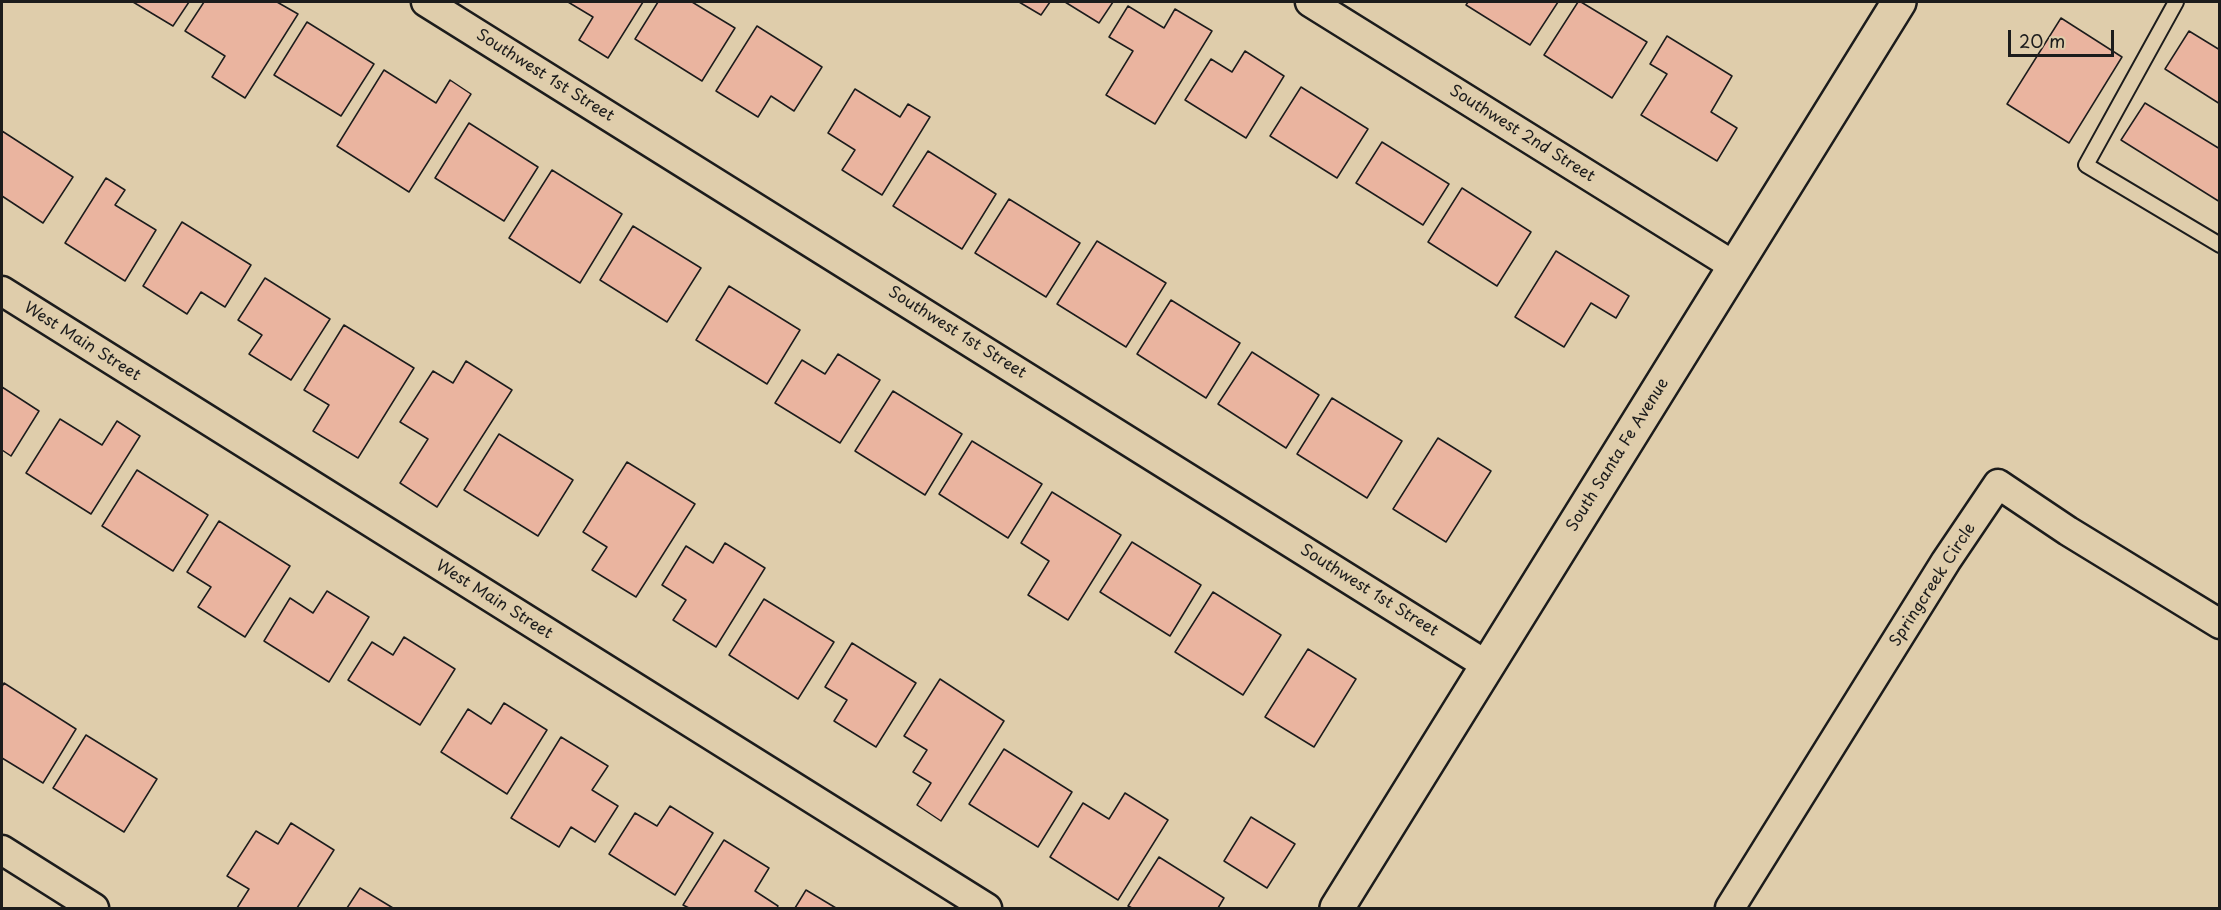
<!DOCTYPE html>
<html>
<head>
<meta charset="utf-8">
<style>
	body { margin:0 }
	#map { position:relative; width:2221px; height:910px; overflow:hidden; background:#dfcdab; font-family:"Playpen Sans",sans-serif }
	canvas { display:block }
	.frame { position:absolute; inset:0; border:3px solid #1c1c1c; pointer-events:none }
	.scale { position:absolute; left:2008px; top:30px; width:106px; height:27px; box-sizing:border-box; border:3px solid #1c1c1c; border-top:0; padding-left:8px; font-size:18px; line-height:21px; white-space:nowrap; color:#1c1c1c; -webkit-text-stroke:4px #dfcdab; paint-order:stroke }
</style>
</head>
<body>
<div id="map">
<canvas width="2221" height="910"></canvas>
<div class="frame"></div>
<div class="scale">20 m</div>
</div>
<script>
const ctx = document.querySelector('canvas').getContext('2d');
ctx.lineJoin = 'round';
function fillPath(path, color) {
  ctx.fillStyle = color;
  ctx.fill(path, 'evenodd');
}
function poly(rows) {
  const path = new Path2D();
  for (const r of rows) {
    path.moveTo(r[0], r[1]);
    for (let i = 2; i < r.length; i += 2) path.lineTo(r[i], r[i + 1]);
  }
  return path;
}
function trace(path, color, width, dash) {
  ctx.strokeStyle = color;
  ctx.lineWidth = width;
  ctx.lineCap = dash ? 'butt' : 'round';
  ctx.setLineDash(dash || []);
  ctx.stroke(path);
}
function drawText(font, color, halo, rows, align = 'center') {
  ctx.font = font + ' "Playpen Sans",sans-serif';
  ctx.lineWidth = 6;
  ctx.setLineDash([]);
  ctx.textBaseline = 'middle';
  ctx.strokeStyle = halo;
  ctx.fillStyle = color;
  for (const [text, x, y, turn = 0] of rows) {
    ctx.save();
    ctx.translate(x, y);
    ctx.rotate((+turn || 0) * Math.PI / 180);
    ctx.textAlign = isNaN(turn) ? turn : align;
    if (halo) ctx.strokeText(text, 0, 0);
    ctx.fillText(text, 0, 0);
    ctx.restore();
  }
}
const building = poly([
	[133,2,189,2,173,26,133,2],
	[204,2,277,2,298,14,245,98,212,77,225,56,185,31,204,2],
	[568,2,643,2,608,58,579,40,593,17,568,2],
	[658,2,692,2,735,28,702,81,635,39,658,2],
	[1019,2,1050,2,1041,15,1019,2],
	[1065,2,1113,2,1099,23,1065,2],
	[1468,2,1558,2,1530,45,1466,5,1468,2],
	[1578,2,1581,2,1647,42,1612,98,1544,55,1578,2],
	[1128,6,1164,28,1175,9,1212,31,1155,124,1106,95,1133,51,1109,37,1128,6],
	[2061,18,2122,57,2069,143,2007,104,2061,18],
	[307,22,374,64,341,116,274,75,307,22],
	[757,26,822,67,794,111,771,96,758,117,716,91,757,26],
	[2189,31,2220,50,2220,104,2165,69,2189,31],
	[1667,36,1732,76,1711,112,1737,128,1717,161,1641,115,1667,74,1650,64,1667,36],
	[1245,51,1284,76,1246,138,1185,100,1211,59,1232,72,1245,51],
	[384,70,436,103,450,80,471,94,409,192,337,146,384,70],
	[1301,87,1368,129,1337,178,1270,136,1301,87],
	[855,89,900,117,908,104,930,117,882,195,842,170,855,150,828,133,855,89],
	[2145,103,2220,149,2220,202,2121,140,2145,103],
	[469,123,538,167,504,221,435,178,469,123],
	[2,131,73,177,43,223,2,196,2,131],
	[1382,142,1449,184,1423,225,1356,183,1382,142],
	[928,151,996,194,962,249,893,206,928,151],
	[552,170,622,214,580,283,509,238,552,170],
	[106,178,125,190,115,205,156,230,125,281,65,243,106,178],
	[1462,188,1531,232,1497,286,1428,242,1462,188],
	[1009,199,1080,243,1046,297,975,253,1009,199],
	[182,222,251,265,225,307,201,292,187,314,143,286,182,222],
	[633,226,701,268,667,322,600,280,633,226],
	[1097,241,1166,283,1126,347,1057,304,1097,241],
	[1556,251,1629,296,1616,318,1591,303,1564,347,1515,317,1556,251],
	[265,278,330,319,291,380,249,354,262,335,238,320,265,278],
	[729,286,800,330,767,384,696,340,729,286],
	[1171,300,1240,343,1206,398,1137,354,1171,300],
	[344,325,414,368,358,458,313,431,329,405,304,390,344,325],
	[1252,352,1319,395,1286,448,1218,404,1252,352],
	[838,354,880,380,840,443,775,403,802,360,825,374,838,354],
	[466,361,512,390,437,507,400,483,428,439,400,422,433,371,453,383,466,361],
	[2,387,39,411,11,456,2,450,2,387],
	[893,391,962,434,925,495,855,451,893,391],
	[1332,398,1402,441,1367,498,1297,454,1332,398],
	[60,419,102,445,117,421,140,436,91,514,26,473,60,419],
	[499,434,573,480,538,536,464,490,499,434],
	[1438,438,1491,471,1446,542,1393,509,1438,438],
	[972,441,1042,484,1008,538,939,494,972,441],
	[627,462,695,504,636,597,592,570,607,547,583,532,627,462],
	[137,470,208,515,173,571,102,526,137,470],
	[1052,492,1121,535,1068,620,1028,595,1049,561,1021,543,1052,492],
	[219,521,290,566,245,637,198,607,211,587,187,572,219,521],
	[1132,542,1201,585,1170,636,1100,592,1132,542],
	[725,543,765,568,716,647,673,620,686,600,662,585,686,546,713,563,725,543],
	[327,591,369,617,329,682,264,641,290,598,313,613,327,591],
	[1213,592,1281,635,1243,695,1175,652,1213,592],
	[764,599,834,642,798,699,729,655,764,599],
	[404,637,455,669,420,725,348,680,372,642,393,655,404,637],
	[852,643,916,683,876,747,834,721,847,700,825,687,852,643],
	[1308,649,1356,679,1314,747,1265,717,1308,649],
	[940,679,1004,721,941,821,917,805,931,783,913,772,927,750,904,736,940,679],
	[4,683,76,729,43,783,2,758,2,687,4,683],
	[504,703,547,730,507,794,441,752,468,709,491,724,504,703],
	[86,735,157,779,124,832,53,788,86,735],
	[561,737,608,766,592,790,618,806,595,842,571,827,559,847,511,818,561,737],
	[1004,749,1072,792,1038,847,969,804,1004,749],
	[1125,793,1168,820,1118,900,1050,857,1083,803,1109,819,1125,793],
	[670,806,713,833,675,895,609,854,635,813,657,826,670,806],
	[1251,817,1295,844,1267,888,1224,861,1251,817],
	[291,823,334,850,297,908,237,908,249,889,227,876,256,831,278,844,291,823],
	[724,840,769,868,755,891,778,906,777,908,689,908,683,905,724,840],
	[1159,857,1224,898,1218,908,1132,908,1128,906,1159,857],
	[360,888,393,908,347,908,360,888],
	[806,890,836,908,795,908,806,890]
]);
const service = poly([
	[2176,2,2086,165,2220,245]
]);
const minor = poly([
	[426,2,1488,666],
	[1310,2,1734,266],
	[2,291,987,908],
	[2,850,94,908],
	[1730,908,1946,561,1998,484,2068,531,2220,624]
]);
const secondary = poly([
	[1337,908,1899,2]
]);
const streetNames = [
	["Southwest 1st Street",545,76,32],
	["Southwest 2nd Street",1522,134,32],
	["Southwest 1st Street",957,333,32],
	["West Main Street",82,342,32],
	["South Santa Fe Avenue",1618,455,-58],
	["Springcreek Circle",1933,585,-57],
	["Southwest 1st Street",1369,591,32],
	["West Main Street",494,600,32]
];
fillPath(building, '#eab49f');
trace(building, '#1c1c1c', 1.5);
trace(service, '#1c1c1c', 18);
trace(minor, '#1c1c1c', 33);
trace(secondary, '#1c1c1c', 38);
trace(service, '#dfcdab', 14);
trace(minor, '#dfcdab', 28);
trace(secondary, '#dfcdab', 33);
drawText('16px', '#1c1c1c', '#dfcdab', streetNames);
</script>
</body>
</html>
